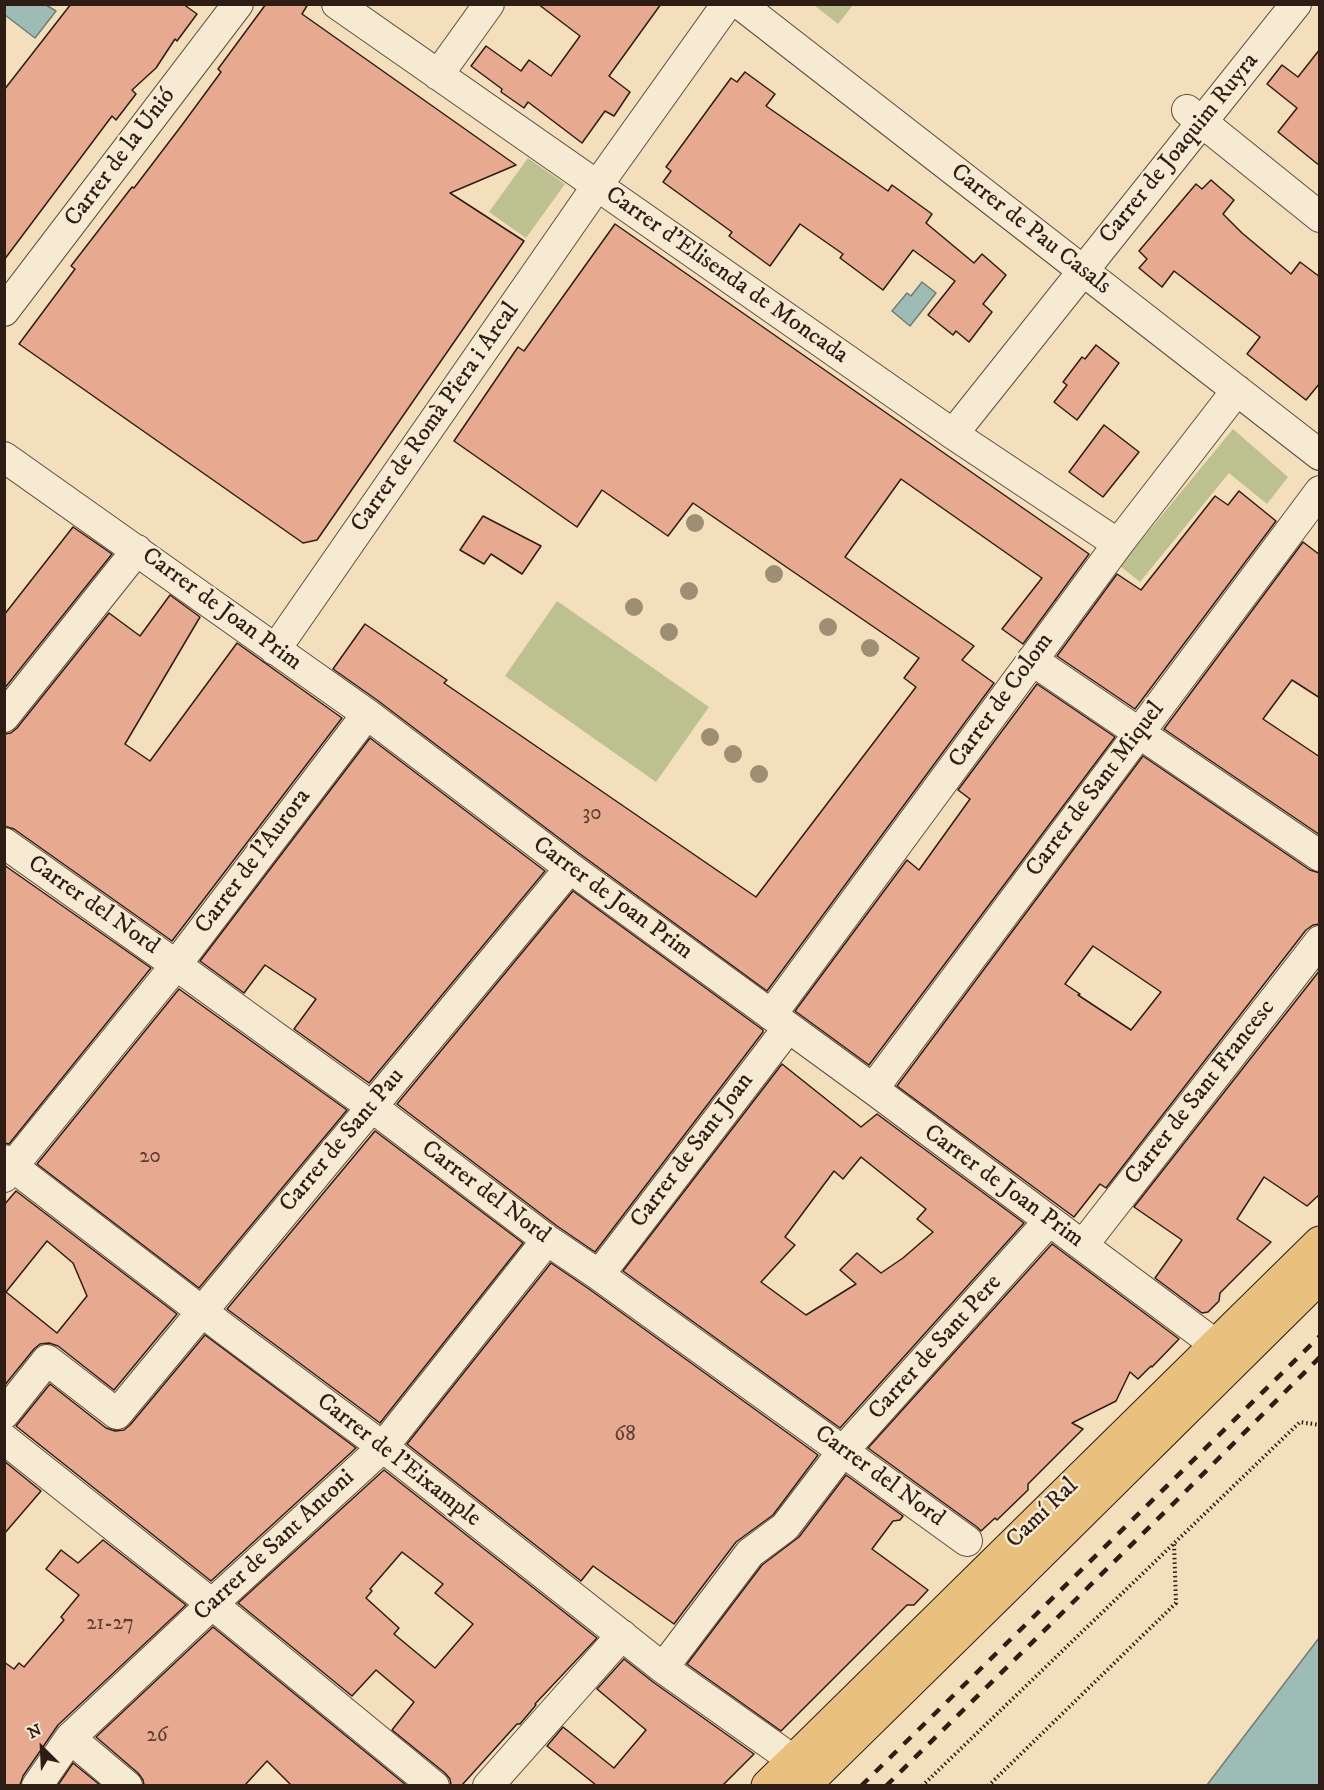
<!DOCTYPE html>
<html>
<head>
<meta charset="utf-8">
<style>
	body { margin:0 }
	#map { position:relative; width:1324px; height:1790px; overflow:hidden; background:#f3dfbc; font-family:"IM FELL DW Pica",serif }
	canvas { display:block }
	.frame { position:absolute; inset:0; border:6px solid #2d1d14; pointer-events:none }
	.north { position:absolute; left:12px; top:1718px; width:60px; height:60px; -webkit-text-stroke:4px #f7ead3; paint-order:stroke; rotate:336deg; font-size:16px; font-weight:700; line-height:24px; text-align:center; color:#2d1d14 }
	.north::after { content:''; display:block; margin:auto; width:21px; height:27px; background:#2d1d14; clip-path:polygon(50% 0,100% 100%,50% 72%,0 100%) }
</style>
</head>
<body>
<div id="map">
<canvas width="1324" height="1790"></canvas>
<div class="frame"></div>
<div class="north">N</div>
</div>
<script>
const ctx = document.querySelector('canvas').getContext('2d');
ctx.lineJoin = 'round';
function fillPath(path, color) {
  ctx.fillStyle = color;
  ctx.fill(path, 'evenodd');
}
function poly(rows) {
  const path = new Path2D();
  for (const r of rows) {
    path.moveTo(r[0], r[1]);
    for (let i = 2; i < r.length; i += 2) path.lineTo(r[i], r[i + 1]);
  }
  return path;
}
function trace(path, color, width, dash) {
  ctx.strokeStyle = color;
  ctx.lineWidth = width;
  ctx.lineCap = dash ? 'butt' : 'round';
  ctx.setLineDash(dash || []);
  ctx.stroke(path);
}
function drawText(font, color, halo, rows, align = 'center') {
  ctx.font = font + ' "IM FELL DW Pica",serif';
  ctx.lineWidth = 5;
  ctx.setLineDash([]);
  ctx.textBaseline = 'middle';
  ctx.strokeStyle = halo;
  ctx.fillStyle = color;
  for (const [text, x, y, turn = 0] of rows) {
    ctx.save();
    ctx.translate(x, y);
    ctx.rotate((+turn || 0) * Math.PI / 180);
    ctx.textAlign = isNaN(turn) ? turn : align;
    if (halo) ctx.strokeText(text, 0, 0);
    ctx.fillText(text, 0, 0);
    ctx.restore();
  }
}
const green = poly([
	[814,5,853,5,838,24],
	[528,158,565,184,526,238,489,212],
	[1233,429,1288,477,1267,504,1229,473,1140,582,1120,566],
	[557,601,709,707,656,782,505,676]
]);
const water = poly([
	[4,5,46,5,56,11,35,38,5,15,4,5],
	[922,282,936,293,910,326,892,311,907,293,911,296,922,282],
	[1319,1638,1319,1785,1207,1785,1319,1638]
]);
const building = poly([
	[71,4,183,4,197,14,177,41,175,39,156,68,132,90,136,94,116,120,112,116,4,260,4,90,71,4],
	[266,4,308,4,302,14,516,165,450,193,524,241,317,540,303,543,19,344,75,269,71,266,132,187,134,188,182,125,221,72,218,69,266,4],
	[538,4,661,4,609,76,630,92,614,116,605,111,582,143,528,102,524,108,501,92,502,89,471,66,486,46,521,71,529,60,551,76,580,36,538,4],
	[1320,49,1320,166,1278,132,1297,108,1267,84,1282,65,1298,77,1320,49],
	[745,72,775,94,766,106,888,191,892,185,932,214,926,223,974,263,982,254,1006,275,983,304,992,312,969,342,956,331,953,335,928,315,955,281,913,250,883,290,840,258,843,254,800,224,770,266,729,236,732,232,663,182,671,171,666,167,731,78,737,82,745,72],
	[1211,180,1234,200,1223,214,1242,233,1291,274,1300,262,1320,277,1320,383,1306,400,1247,354,1260,337,1174,271,1162,287,1139,268,1147,259,1139,251,1196,184,1202,189,1211,180],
	[615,224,1089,554,1023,644,1002,629,1042,578,901,479,845,557,974,646,962,660,994,683,767,991,580,854,377,700,333,669,365,624,447,680,444,683,756,897,916,687,904,678,919,658,693,503,668,536,602,490,577,527,454,441,518,347,524,351,615,224],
	[1096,345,1119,363,1077,420,1054,402,1067,385,1063,382,1082,357,1085,359,1096,345],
	[1104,425,1139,452,1103,497,1069,472,1104,425],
	[1239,491,1276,521,1135,709,1057,656,1117,574,1141,590,1215,496,1228,505,1239,491],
	[483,516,541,546,522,574,491,554,484,564,460,550,483,516],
	[73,527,112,554,4,689,4,615,73,527],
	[1303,542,1320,555,1320,698,1292,680,1263,719,1320,757,1320,835,1164,729,1303,542],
	[170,595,200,617,125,744,150,761,237,643,342,718,172,941,14,829,4,826,4,734,11,733,17,728,109,613,140,636,170,595],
	[1037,684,1115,737,869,1065,795,1011,907,860,919,870,970,799,958,790,1037,684],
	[370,738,545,871,369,1083,294,1029,316,999,265,965,244,993,200,961,370,738],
	[1143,756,1310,870,1320,873,1320,924,1313,925,1306,930,1106,1188,1100,1184,1074,1217,897,1086,1143,756],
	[1093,946,1161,992,1131,1030,1078,995,1080,994,1065,984,1093,946],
	[4,865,151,968,9,1144,4,1143,4,865],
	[573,891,763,1030,763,1032,595,1252,557,1226,397,1104,573,891],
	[1320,970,1320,1194,1307,1206,1264,1177,1237,1219,1271,1242,1220,1293,1219,1301,1208,1312,1202,1313,1155,1278,1182,1240,1134,1207,1320,970],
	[179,989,347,1110,199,1288,37,1164,179,989],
	[782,1064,861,1127,877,1114,1024,1223,840,1428,623,1271,782,1064],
	[861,1157,926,1209,917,1219,933,1232,903,1258,881,1273,857,1253,840,1270,856,1284,806,1315,761,1282,795,1245,785,1237,834,1171,843,1179,861,1157],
	[375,1131,523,1243,380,1423,227,1309,375,1131],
	[16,1191,177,1314,114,1390,58,1346,49,1343,40,1344,34,1349,4,1386,4,1205,16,1191],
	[47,1241,73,1263,87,1296,57,1333,6,1292,47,1241],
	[1052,1244,1179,1339,1152,1367,1151,1366,1138,1379,1130,1372,1116,1401,1072,1423,1083,1429,1028,1484,1028,1490,997,1520,995,1518,981,1531,977,1527,868,1448,1052,1244],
	[551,1263,589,1289,818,1455,773,1515,736,1542,674,1624,593,1566,581,1581,407,1444,551,1263],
	[205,1335,356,1448,211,1581,16,1426,50,1384,106,1428,115,1431,124,1430,130,1425,205,1335],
	[4,1461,41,1491,4,1534,4,1461],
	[384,1470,597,1638,535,1704,536,1705,520,1724,517,1724,462,1785,451,1785,450,1779,445,1773,392,1730,414,1702,376,1670,352,1696,238,1603,384,1470],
	[402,1552,443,1584,435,1593,473,1624,435,1668,394,1634,399,1628,366,1598,372,1591,370,1589,402,1552],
	[846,1475,903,1516,900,1520,893,1521,872,1549,928,1590,914,1605,907,1605,781,1731,687,1664,762,1565,799,1537,846,1475],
	[103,1540,186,1605,58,1725,23,1776,20,1785,4,1785,4,1662,14,1669,19,1663,24,1667,64,1620,61,1617,79,1595,46,1569,61,1550,78,1563,103,1540],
	[213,1627,406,1785,291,1785,267,1761,245,1785,144,1785,143,1780,138,1773,96,1737,213,1627],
	[624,1659,653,1682,754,1754,723,1785,596,1785,547,1746,563,1727,614,1768,646,1730,597,1689,624,1659],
	[73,1763,100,1785,58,1785,73,1763]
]);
const path = poly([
	[922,1786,1300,1422,1320,1425],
	[988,1786,1176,1603,1174,1543]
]);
const minor = poly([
	[337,4,953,434,1118,544],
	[740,4,1320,455],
	[438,75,489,4],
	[1187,110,1320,217],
	[4,311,238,4],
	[953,434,1296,4],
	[4,457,367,714,570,868,873,1089,1216,1345],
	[275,650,597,186,727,4],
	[1032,660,1320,856],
	[4,717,137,550],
	[4,843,176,965,372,1107,547,1240,599,1275,967,1541],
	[771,1015,1118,544,1237,390],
	[873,1089,1320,491],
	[4,1160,226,1330,383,1447,663,1668,793,1760],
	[4,1177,176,965,367,714],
	[1083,1245,1320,941],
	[599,1275,788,1028],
	[4,1414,47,1360,117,1414,570,868],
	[4,1439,212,1604,434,1786],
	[663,1668,750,1553,785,1527,843,1451,1049,1221],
	[70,1738,127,1786],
	[37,1786,70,1738,212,1604,383,1447,547,1240],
	[488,1786,622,1635]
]);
const major = poly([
	[768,1786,1320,1243],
	[803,1786,1018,1575,1320,1276]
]);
const rail = poly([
	[861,1786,1320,1336],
	[886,1786,1177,1500,1320,1357]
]);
const trees = [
	[695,523],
	[774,574],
	[689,591],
	[634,607],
	[828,627],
	[669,632],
	[870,648],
	[710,737],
	[733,754],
	[759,774]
];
const numberNames = [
	["30",592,815],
	["20",150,1158],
	["68",625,1436],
	["21-27",110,1625],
	["26",157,1737]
];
const streetNames = [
	["Carrer de Joaquim Ruyra",1180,149,-51],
	["Carrer de la Unió",121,158,-53],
	["Carrer de Pau Casals",1030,230,38],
	["Carrer d'Elisenda de Moncada",726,276,35],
	["Carrer de Romà Piera i Arcal",436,418,-55],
	["Carrer de Joan Prim",221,610,36],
	["Carrer de Colom",1002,701,-54],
	["Carrer de Sant Miquel",1096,790,-53],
	["Carrer de l'Aurora",254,862,-53],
	["Carrer de Joan Prim",612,899,36],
	["Carrer del Nord",93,906,35],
	["Carrer de Sant Francesc",1201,1093,-52],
	["Carrer de Sant Pau",343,1141,-50],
	["Carrer de Sant Joan",693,1151,-53],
	["Carrer de Joan Prim",1003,1187,36],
	["Carrer del Nord",485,1193,37],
	["Carrer de Sant Pere",936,1348,-48],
	["Carrer de l'Eixample",398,1461,38],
	["Carrer del Nord",879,1477,36],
	["Camí Ral",1043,1514,-44],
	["Carrer de Sant Antoni",275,1546,-43]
];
fillPath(green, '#bdc18f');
fillPath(water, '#9cbcb5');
trace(water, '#707c75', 1.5);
fillPath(building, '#e7a990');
trace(building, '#2d1d14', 1.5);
trace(minor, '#5e4e3e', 32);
trace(major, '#2d1d14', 35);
trace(path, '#2d1d14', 4, [1.5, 3]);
trace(minor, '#f7ead3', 30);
trace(major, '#eac07e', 33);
trace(rail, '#2d1d14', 4.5, [10, 10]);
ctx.fillStyle = '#9e8f74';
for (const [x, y] of trees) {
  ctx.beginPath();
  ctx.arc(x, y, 9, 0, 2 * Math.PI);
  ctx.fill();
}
drawText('21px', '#5c4033', null, numberNames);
drawText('24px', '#2d1d14', '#f7ead3', streetNames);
</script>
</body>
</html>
